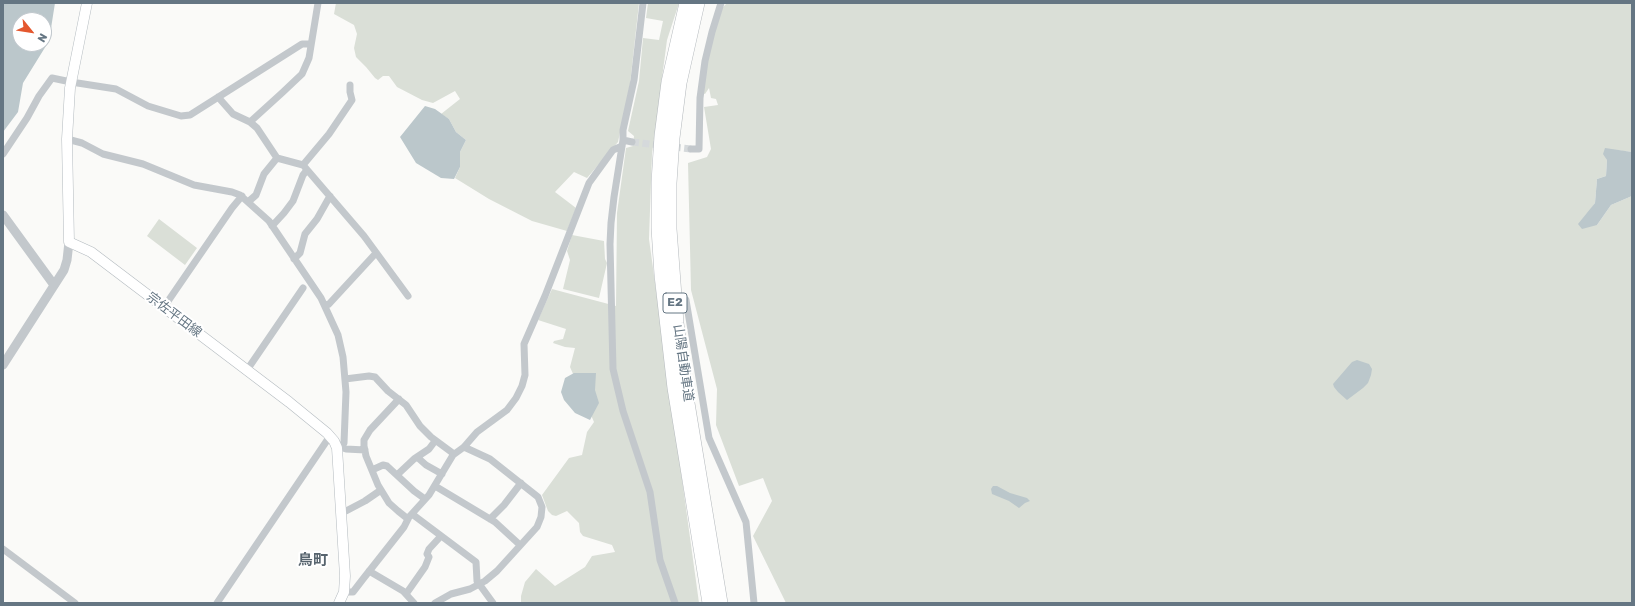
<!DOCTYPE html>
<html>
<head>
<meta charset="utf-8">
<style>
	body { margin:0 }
	#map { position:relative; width:1635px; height:606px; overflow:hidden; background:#fafaf8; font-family:Rubik,sans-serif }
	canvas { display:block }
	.frame { position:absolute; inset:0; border:4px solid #657683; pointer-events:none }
	.north { position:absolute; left:12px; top:12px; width:40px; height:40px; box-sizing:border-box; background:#fff; border:1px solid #c1c8cd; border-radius:50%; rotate:120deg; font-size:11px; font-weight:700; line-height:16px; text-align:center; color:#657683 }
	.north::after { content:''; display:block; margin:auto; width:14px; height:18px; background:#e4572e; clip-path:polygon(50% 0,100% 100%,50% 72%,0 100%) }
</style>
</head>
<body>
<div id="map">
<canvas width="1635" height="606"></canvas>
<div class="frame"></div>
<div class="north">N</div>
</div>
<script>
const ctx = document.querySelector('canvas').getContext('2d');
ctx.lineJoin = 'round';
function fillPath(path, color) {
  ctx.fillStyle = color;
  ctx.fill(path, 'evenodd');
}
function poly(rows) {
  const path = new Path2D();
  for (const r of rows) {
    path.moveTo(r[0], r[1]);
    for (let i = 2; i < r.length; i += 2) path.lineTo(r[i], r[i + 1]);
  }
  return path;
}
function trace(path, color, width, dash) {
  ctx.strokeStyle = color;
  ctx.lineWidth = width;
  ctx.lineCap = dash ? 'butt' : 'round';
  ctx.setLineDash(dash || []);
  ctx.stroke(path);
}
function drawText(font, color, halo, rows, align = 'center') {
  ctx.font = font + ' Rubik,"Noto Sans JP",sans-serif';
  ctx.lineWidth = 4;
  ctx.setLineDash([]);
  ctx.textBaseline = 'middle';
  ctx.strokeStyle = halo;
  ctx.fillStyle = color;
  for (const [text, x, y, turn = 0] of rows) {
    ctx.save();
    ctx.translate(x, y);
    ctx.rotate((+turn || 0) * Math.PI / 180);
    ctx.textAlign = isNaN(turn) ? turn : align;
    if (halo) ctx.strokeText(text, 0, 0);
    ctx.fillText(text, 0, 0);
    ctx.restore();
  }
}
const green = poly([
	[336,3,639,3,630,84,618,142,587,178,574,172,555,192,576,208,567,231,532,221,489,199,455,178,460,167,460,152,466,140,456,132,449,119,441,114,460,99,455,91,433,103,422,100,397,87,389,76,383,76,378,80,375,78,366,67,356,57,354,48,357,34,354,25,334,14],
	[648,3,679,3,667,40,652,154,649,239,699,603,521,603,521,596,525,582,536,569,555,586,585,567,592,556,615,552,612,545,583,536,580,532,579,523,567,511,556,516,552,515,548,511,542,495,569,458,582,455,587,432,594,422,570,367,575,348,565,347,553,343,554,341,563,339,566,329,538,320,552,289,616,306,617,213,626,148,633,146,634,136,628,131,639,81,643,38,659,40,663,21,646,18],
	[727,3,1632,3,1632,152,1605,149,1607,160,1606,176,1597,179,1595,203,1591,209,1597,225,1611,205,1632,196,1632,603,786,603,753,536,772,501,763,478,739,486,716,425,717,389,691,290,688,163,707,157,711,149,704,107,718,105,716,99,711,98,709,88,705,94,701,93,706,62,721,9],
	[159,219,197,248,185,265,147,236],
	[572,235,604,241,605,259,607,263,599,298,563,289,570,260,567,251]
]);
const water = poly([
	[3,3,55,3,49,41,23,83,18,112,3,132],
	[20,20,44,20,44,44,20,44],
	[425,106,435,109,449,119,456,132,466,140,460,152,460,167,454,179,441,178,416,163,400,137],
	[1605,148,1632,152,1632,196,1611,205,1597,225,1582,229,1578,224,1595,203,1597,179,1606,176,1607,160,1603,154],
	[1357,360,1369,364,1372,369,1371,375,1368,383,1363,388,1347,400,1338,392,1334,387,1333,384,1352,362],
	[574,373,596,373,595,390,599,403,590,420,575,413,564,400,561,392,565,378],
	[993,486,997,486,1010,493,1027,498,1030,501,1025,503,1019,508,1009,501,992,494,991,489]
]);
const minorTunnel = poly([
	[632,142,691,149]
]);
const minor = poly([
	[643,3,634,80,623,130,623,140,614,197,611,223,610,244,613,369,623,411,650,492,660,560,675,603],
	[218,97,233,114,250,122,257,128,277,158,303,165,364,236,408,296],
	[250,122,283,92,302,74,309,58,318,3],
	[67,139,82,143,103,154,143,164,194,185,232,192,240,195,269,221,321,298,338,335,343,357,346,392,344,443,337,448],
	[623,140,632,142],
	[691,149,699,149,700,98,705,61,712,32,721,3],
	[3,154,27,118,39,96,52,78,71,82,116,89,148,106,181,116,190,115,302,44,311,44],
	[303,165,329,134,352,100,350,92,350,85],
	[248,202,256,195,264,174,277,158],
	[272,226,284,213,293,201,303,175,307,170],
	[294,259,300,253,305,234,317,219,330,196],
	[686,300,709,438,746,522,754,603],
	[325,306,329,304,376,253],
	[164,307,232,208,242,196],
	[247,370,303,288],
	[345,379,369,376,375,377,388,391,406,405,420,426,431,437,454,454],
	[399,399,370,430,364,440,364,446,366,456,378,485,389,503,398,511,408,519],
	[340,447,346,449,365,450],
	[417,457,426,465,442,474],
	[372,470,383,465,387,466,414,491,425,499],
	[397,475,414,459,429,449,435,441],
	[435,486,495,522,520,545],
	[341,511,346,511,365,501,381,490],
	[412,514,476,562,477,581,493,603],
	[490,519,504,505,521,483],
	[3,549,75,603],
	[369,571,403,591,414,603],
	[344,592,353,592,363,579,404,527,409,517,429,495,453,455,464,447,477,432,507,410,516,398,522,386,525,375,524,344,545,296,589,183,613,150,622,146],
	[406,594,425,567,429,557,427,554,429,549,441,536],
	[217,603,330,436],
	[435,603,451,594,470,589,485,581,497,571,537,527,541,517,542,507,538,497,490,459,464,447]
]);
const tertiary = poly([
	[3,215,54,285],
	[3,365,64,270,67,260,69,242]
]);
const secondary = poly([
	[87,3,70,88,67,139,69,242,91,252,289,402,327,433,334,441,337,448,345,576,344,592,339,603]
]);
const motorway = poly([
	[686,3,668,82,661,136,658,182,658,228,661,275,674,388,709,603],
	[698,3,680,83,673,138,670,183,670,229,677,323,685,385,721,603]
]);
const shields = [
	[675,303,24]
];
const shieldNames = [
	["E2",675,303]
];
const streetNames = [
	["宗佐平田線",174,315,37],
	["山陽自動車道",683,363,82]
];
const quarterNames = [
	["鳥町",313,561]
];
fillPath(green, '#dadfd7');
fillPath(water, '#bbc7cb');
trace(minorTunnel, '#d5d9db', 7, [7, 3.5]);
trace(secondary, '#b3babf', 11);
trace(motorway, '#b4b9bd', 14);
trace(minor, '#c3c8cc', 7);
trace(tertiary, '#c3c8cc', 9);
trace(secondary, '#fff', 10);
trace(motorway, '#fff', 13);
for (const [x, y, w] of shields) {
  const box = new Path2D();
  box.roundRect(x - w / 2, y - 10, w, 20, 3);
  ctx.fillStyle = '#fff';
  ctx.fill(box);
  trace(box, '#657683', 1);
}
drawText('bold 12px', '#657683', null, shieldNames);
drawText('13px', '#657683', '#fff', streetNames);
drawText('bold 15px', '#57646e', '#fff', quarterNames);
</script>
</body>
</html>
